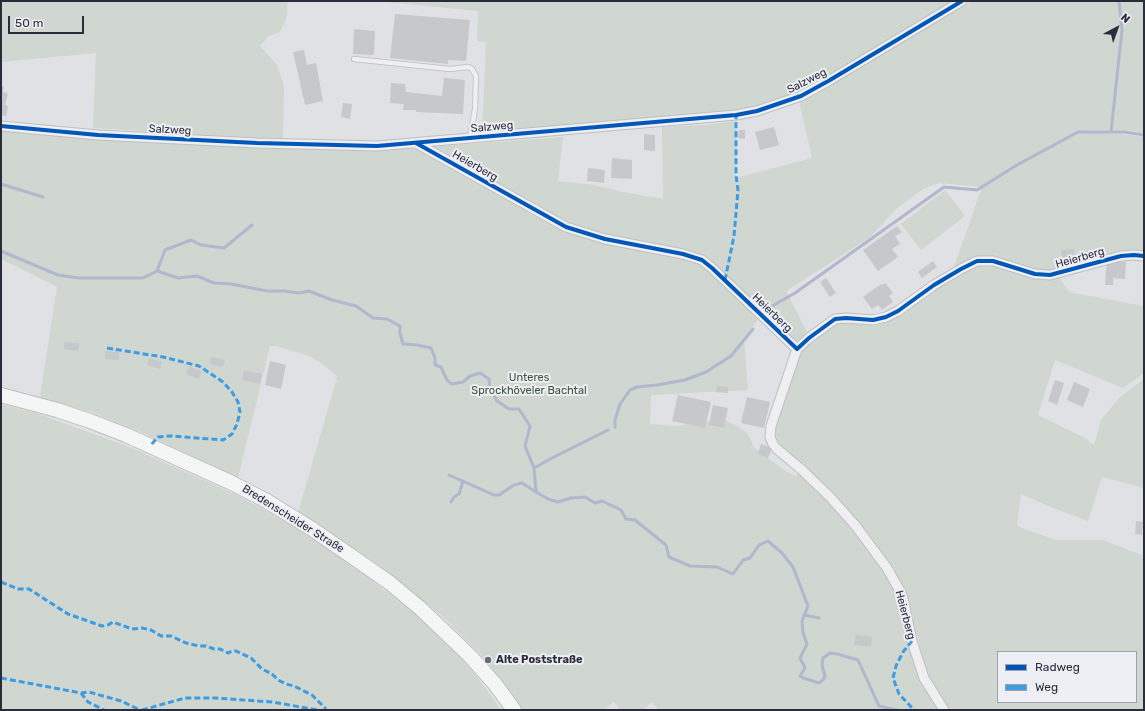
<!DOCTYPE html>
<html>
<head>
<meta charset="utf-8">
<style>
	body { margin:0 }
	#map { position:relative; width:1145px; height:711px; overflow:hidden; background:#e0e1e4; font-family:Rubik,sans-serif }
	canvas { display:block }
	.frame { position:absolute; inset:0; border:2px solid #292c3b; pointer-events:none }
	.legend { position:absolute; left:997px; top:651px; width:140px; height:52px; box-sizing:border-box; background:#eeeff4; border:1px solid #9fa1aa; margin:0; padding:5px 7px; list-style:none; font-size:12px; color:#292c3b }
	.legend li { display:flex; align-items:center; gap:8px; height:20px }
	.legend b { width:20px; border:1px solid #9fa1aa }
	.north { position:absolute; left:1097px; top:8px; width:40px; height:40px; -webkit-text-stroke:3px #eeeff4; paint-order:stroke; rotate:41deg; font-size:11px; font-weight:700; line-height:16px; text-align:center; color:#292c3b }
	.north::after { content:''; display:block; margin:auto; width:14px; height:18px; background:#292c3b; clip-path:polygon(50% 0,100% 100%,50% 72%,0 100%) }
	.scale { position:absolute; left:8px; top:16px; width:76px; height:18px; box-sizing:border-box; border:2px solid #292c3b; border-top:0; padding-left:5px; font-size:12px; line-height:14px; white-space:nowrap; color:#292c3b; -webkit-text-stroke:3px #eeeff4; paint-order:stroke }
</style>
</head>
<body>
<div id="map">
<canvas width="1145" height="711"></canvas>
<div class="frame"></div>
<ul class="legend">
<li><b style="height:5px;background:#0057b8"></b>Radweg</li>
<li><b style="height:5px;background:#3d9ce2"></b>Weg</li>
</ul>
<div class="north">N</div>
<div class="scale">50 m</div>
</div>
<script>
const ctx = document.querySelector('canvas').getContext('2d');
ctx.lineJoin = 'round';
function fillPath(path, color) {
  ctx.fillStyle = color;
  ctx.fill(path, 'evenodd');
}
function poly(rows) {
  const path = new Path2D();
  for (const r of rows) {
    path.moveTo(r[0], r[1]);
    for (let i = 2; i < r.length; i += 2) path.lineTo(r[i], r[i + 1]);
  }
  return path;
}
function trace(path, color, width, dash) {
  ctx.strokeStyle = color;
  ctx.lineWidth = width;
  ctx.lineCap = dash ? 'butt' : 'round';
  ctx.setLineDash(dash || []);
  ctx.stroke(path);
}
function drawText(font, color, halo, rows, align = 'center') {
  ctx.font = font + ' Rubik,sans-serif';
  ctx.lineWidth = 4;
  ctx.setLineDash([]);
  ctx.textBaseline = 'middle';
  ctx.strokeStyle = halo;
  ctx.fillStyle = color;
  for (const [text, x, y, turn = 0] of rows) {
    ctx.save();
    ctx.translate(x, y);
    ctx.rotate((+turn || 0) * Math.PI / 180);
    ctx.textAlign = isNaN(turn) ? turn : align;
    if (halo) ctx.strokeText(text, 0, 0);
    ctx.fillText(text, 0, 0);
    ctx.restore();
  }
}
const green = poly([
	[1,1,288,1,286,20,280,32,269,36,260,46,277,65,284,86,283,140,93,128,96,53,1,62],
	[376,1,955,1,826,77,777,101,736,112,634,119,482,133,486,42,477,41,478,11],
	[972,1,1144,1,1144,134,1132,131,1112,130,1077,131,1072,133,1076,132,1123,134,1144,137,1144,254,1046,276,992,260,971,258,953,270,982,187,939,183,923,189,896,209,869,238,786,291,809,336,793,343,702,257,565,225,428,147,563,137,558,181,595,185,623,192,663,199,662,127,705,125,736,121,736,178,812,158,799,101],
	[1,130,97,138,272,149,348,147,421,149,567,229,702,261,760,317,742,340,744,340,748,390,651,395,650,424,677,426,709,421,725,420,737,426,748,434,754,447,769,459,787,472,796,476,802,470,854,527,891,580,898,593,920,672,941,710,659,710,652,702,643,710,620,710,614,702,603,710,522,710,484,658,442,616,405,586,369,558,298,513,336,381,344,384,336,380,337,376,325,366,310,356,276,346,270,346,238,478,143,433,94,413,40,397,57,287,1,259],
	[945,190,965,216,921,250,901,224],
	[975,263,1058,276,1069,292,1144,306,1144,373,1123,388,1055,360,1038,415,1085,438,1094,445,1101,420,1119,398,1144,379,1144,488,1102,477,1088,521,1053,508,1021,494,1017,526,1055,540,1103,540,1144,556,1144,710,946,710,926,678,918,637,893,577,801,465,779,444,776,436,775,423,799,349,840,317,873,325,899,314],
	[998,652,1136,652,1136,702,998,702],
	[1,404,39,414,129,447,233,493,282,519,350,563,441,635,478,678,501,710,1,710]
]);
const stream = poly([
	[1111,132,1122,30,1119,1],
	[1,184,43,197],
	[1,251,58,275,79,278,143,278,157,271,178,278,197,276,214,283,231,284,267,291,284,291,299,293,309,291,332,300,356,306,373,318,387,319,400,326,400,333,403,344,417,345,431,348,435,358,435,365,441,367,447,380,452,384,463,382,470,376,480,373,489,379,490,388,497,401,509,409,519,409,530,426,525,446,534,468,536,492,548,499,558,502,571,498,585,497,595,503,602,501,621,510,626,519,635,520,666,545,669,557,690,566,717,567,733,574,743,560,750,558,759,545,768,541,782,553,793,567,808,606,802,621,803,633,807,644,800,658,805,668,800,676,803,678,819,683,823,680,825,676,822,665,823,658,830,653,837,654,858,660,879,706,897,710],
	[157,271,165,250,191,240,201,245,224,248,252,225],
	[767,309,795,293,944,187,977,190,1017,165,1078,132,1124,132,1144,135],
	[615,427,615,420,620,404,630,390,637,387,657,385,685,380,706,372,731,356,753,329],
	[534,468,550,459,608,430],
	[449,475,494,495,499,495,514,485,522,483,536,492],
	[451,502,454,497,459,494,463,481],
	[804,615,819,618]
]);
const building = poly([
	[395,14,470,20,466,61,448,60,448,64,390,58],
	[354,29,375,31,374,55,353,54],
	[304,50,307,65,316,63,323,101,305,105,293,52],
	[444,78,465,80,463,114,416,112,416,110,403,110,404,104,390,103,391,83,405,84,406,92,442,96],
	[1,86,4,87,3,92,8,93,5,105,8,106,6,116,1,115],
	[343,103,352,104,350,119,341,117],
	[774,127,779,145,760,150,755,132],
	[739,130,745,130,745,139,738,138],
	[644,134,655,135,655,151,644,150],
	[612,158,632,160,632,179,611,178],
	[588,168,605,170,604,183,587,181],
	[897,226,902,232,895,236,900,244,892,249,898,257,878,271,863,250],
	[1074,249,1075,266,1062,266,1061,250],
	[933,261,937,267,922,278,918,272],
	[1107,261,1126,262,1125,279,1113,278,1113,285,1105,285],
	[826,278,836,293,830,297,820,282],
	[885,283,893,293,889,296,893,302,882,310,878,305,872,309,863,297,881,284,882,285],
	[64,342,79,343,78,351,64,349],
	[106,351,119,352,119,360,105,359],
	[211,357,225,360,223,367,210,364],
	[149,358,162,362,160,369,147,365],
	[270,361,286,365,281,389,265,385],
	[189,366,202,372,199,379,186,374],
	[244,370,262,374,260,384,242,380],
	[1055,380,1064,383,1057,405,1048,401],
	[1074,382,1090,389,1083,407,1067,400],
	[717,386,728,387,728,393,716,392],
	[678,395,711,402,705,428,672,421],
	[747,397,770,402,764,428,741,423],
	[713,405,728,408,724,428,709,425],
	[761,444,772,448,768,458,758,454],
	[1136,521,1143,522,1142,535,1135,534],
	[856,635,872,637,871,647,854,645]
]);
const service = poly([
	[354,59,450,69,468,67,472,69,476,76,475,109,470,138]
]);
const minor = poly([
	[1,126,98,135,257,143,377,146,736,115,757,111,801,96,830,80,962,1],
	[416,143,566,227,605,239,683,254,702,260,712,268,797,349,809,338,835,319,846,318,873,320,886,317,898,311,934,285,961,269,977,261,993,261,1035,274,1050,275,1121,256,1134,255,1144,256],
	[797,349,771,426,770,437,773,444,777,449,802,470,830,497,855,525,887,568,900,591,903,598,912,641,924,678,944,710]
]);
const primary = poly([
	[1,395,57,410,90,421,126,435,230,482,265,500,312,529,357,560,390,583,421,609,470,656,495,684,514,710]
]);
const quiet = poly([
	[725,280,734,236,738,190,736,175,736,115],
	[107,348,163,357,199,366,223,382,232,392,238,402,240,412,237,424,232,434,223,440,171,436,158,437,151,445],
	[1,582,18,589,29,589,68,614,102,626,108,625,113,622,132,629,142,628,151,630,161,636,171,636,186,643,199,646,206,646,214,649,220,649,228,653,232,651,236,651,251,658,262,669,272,674,278,680,286,684,294,686,312,695,326,709],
	[912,641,903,652,896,666,893,678,899,694,914,710],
	[1,678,81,693,89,692,121,701,140,710],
	[81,693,88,702,104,710],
	[142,710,185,698,215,698,272,702,318,710]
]);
const cycleway = poly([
	[1,126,98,135,257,143,377,146,736,115,757,111,801,96,830,80,962,1],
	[416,143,566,227,605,239,683,254,702,260,712,268,797,349,809,338,835,319,846,318,873,320,886,317,898,311,934,285,961,269,977,261,993,261,1035,274,1050,275,1121,256,1134,255,1144,256]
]);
const markers = [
	[488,660,4,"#696b76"]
];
const streetNames = [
	["Salzweg",807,81,-27],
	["Salzweg",492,127,-5],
	["Salzweg",170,130,3],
	["Heierberg",475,166,30],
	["Heierberg",1080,258,-16],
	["Heierberg",772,313,44],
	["Bredenscheider Straße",293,519,32],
	["Heierberg",905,615,75]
];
const parkNames = [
	["Unteres",529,378],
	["Sprockhöveler Bachtal",529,391]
];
const poiNames = [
	["Alte Poststraße",496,660]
];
fillPath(green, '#cfd7d0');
trace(stream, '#b1b8cd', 3);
fillPath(building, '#c7c8cc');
trace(service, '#bdbec1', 6);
trace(minor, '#bdbec1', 11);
trace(primary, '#bdbec2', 16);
trace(service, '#efeff2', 4.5);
trace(minor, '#efeff2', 9);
trace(primary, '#f4f5f5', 14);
trace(quiet, '#3d9ce2', 3, [6, 3]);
trace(cycleway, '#0057b8', 4);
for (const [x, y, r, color] of markers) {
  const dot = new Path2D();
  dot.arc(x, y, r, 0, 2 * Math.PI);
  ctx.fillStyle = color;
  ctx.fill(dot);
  trace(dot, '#eeeff4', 1.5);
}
drawText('11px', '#292c3b', '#eeeff4', streetNames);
drawText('11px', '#385639', '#eeeff4', parkNames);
drawText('bold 11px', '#292c3b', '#eeeff4', poiNames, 'left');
</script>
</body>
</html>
